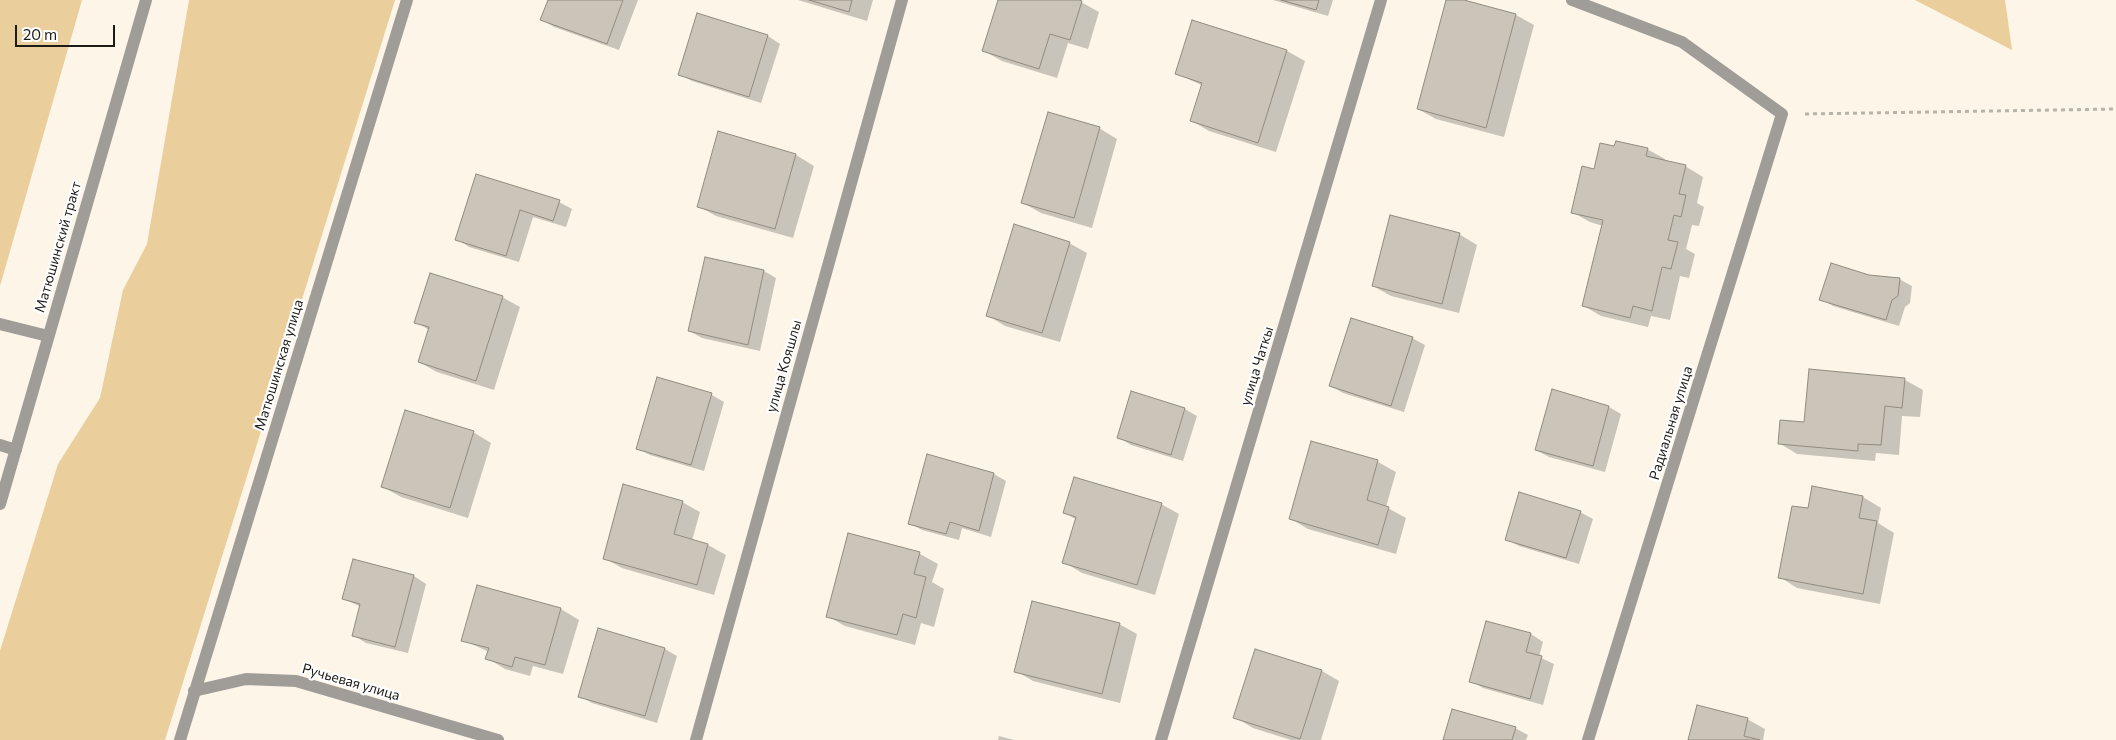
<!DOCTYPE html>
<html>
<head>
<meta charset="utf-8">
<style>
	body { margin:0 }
	#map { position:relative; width:2116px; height:740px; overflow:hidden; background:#fcf5e8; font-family:Commissioner,sans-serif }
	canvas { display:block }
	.scale { position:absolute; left:15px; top:25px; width:100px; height:22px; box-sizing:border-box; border:2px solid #1d1b16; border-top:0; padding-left:6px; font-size:15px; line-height:18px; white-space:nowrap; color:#1d1b16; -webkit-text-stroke:4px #fff; paint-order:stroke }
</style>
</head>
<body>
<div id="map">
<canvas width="2116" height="740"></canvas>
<div class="scale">20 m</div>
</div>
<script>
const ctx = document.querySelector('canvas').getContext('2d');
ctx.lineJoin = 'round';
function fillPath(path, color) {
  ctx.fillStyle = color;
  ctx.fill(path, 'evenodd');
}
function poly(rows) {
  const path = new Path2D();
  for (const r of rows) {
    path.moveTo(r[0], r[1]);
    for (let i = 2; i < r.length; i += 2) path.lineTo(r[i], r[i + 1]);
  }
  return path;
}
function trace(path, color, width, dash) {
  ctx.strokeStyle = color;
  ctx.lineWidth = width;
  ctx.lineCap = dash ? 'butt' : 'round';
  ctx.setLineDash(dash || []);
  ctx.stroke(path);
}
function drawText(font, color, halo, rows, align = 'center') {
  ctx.font = font + ' Commissioner,sans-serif';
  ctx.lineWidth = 4.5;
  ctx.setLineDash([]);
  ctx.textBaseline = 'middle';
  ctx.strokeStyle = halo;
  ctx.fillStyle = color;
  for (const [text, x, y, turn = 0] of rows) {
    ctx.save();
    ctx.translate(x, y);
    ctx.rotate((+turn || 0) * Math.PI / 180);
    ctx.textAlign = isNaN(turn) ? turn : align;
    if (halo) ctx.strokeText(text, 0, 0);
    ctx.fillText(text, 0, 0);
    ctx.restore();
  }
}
const green = poly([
	[0,0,82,0,0,286],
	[189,0,395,0,165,740,0,740,0,651,58,464,100,398,123,290,147,244],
	[1915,0,2005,0,2012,50]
]);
const shadow = poly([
	[549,0,638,0,619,50,554,27,542,20],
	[798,0,873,0,867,21],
	[999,0,1075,0,1081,2,1099,12,1088,49,1068,43,1057,78,1002,61,984,51],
	[1273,0,1333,0,1328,16],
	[1447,0,1459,0,1516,15,1534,25,1504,137,1436,119,1418,109],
	[698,15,768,36,780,44,761,103,692,81,679,74],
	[1193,21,1287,51,1305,61,1276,152,1209,131,1192,121,1203,86,1176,73],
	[1099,128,1117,139,1092,228,1041,213,1023,203],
	[719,133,796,155,814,166,793,238,716,216,698,206],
	[1615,148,1647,149,1665,159,1665,162,1685,166,1703,177,1697,203,1704,207,1699,226,1692,225,1686,249,1695,254,1689,278,1680,276,1670,320,1651,316,1648,327,1601,316,1584,306,1603,226,1590,222,1572,212,1594,171],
	[477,176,559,202,572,209,566,227,533,217,519,262,469,247,457,239],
	[1459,234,1477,245,1459,313,1391,296,1373,286],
	[1069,243,1087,253,1060,342,1005,326,987,315],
	[764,271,776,278,760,351,702,338,689,331],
	[1869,276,1899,279,1912,286,1910,303,1905,307,1899,326,1833,306,1821,299],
	[502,297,520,307,494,390,437,372,419,362,429,330,416,322],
	[1412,338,1425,345,1404,412,1343,393,1331,386],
	[657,378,712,395,724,402,704,471,650,455,637,448],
	[1905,380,1923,390,1920,417,1902,416,1899,455,1876,453,1875,461,1797,454,1779,443,1805,424],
	[1553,391,1609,407,1621,414,1605,472,1549,457,1536,450],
	[1132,393,1185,409,1197,416,1183,461,1131,445,1118,437],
	[473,432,491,443,468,518,401,497,383,487],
	[1312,443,1378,462,1396,472,1386,507,1406,518,1396,554,1308,529,1291,519],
	[927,456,994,474,1006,481,991,537,962,528,959,540,922,530,909,523],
	[1813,487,1863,497,1881,508,1878,523,1894,533,1880,604,1797,588,1780,577,1809,510],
	[682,502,700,512,692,541,708,545,726,555,714,595,622,568,604,558],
	[1161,504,1179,514,1155,595,1082,573,1064,562,1077,520,1065,513],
	[1580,512,1593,519,1579,564,1519,546,1506,539],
	[849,535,920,554,938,564,932,582,944,589,934,627,921,623,915,645,845,626,827,616],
	[354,560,414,576,426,584,408,653,366,643,353,635,361,607,344,599],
	[478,586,561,609,579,620,563,674,533,666,530,676,505,669,487,658,489,652,463,640],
	[1487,622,1531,634,1543,642,1539,657,1554,664,1543,705,1483,688,1471,681],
	[1119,624,1137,634,1120,703,1033,681,1016,671],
	[665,649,677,656,657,723,592,703,580,696],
	[1256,650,1322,671,1339,681,1321,740,1291,740,1253,728,1235,717],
	[1747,719,1765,729,1763,740,1689,740],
	[1515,728,1528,735,1526,740,1444,740],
	[999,736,1014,740,998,740]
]);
const building = poly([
	[548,0,623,0,607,44,540,20,548,0],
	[809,0,852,0,849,12,809,0],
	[998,0,1079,0,1082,1,1070,40,1050,34,1039,69,982,51,998,0],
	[1281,0,1319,0,1316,10,1281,0],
	[1446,0,1464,0,1516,14,1486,128,1417,109,1446,0],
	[697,13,768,35,749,97,678,75,697,13],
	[1192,20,1287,50,1258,143,1190,121,1202,83,1175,74,1192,20],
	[1048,112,1100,127,1074,218,1021,203,1048,112],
	[718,131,796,154,775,229,697,207,718,131],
	[1616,141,1648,148,1646,156,1686,165,1679,194,1686,195,1681,217,1674,215,1668,240,1678,242,1671,269,1662,267,1652,311,1633,306,1630,318,1582,306,1603,220,1571,213,1582,166,1594,169,1600,143,1614,146,1616,141],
	[476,174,560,200,553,221,520,210,506,256,455,240,476,174],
	[1390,215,1460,233,1442,304,1372,286,1390,215],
	[1014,224,1070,242,1042,333,986,316,1014,224],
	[705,257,764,270,748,345,688,331,705,257],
	[1831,263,1869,275,1900,278,1898,296,1892,300,1886,320,1819,300,1831,263],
	[430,273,503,296,476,381,418,362,429,327,414,323,430,273],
	[1351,318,1413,337,1391,406,1329,386,1351,318],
	[1809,369,1905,378,1902,408,1885,406,1881,445,1858,444,1858,451,1778,444,1780,420,1804,422,1809,369],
	[657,377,712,393,691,465,636,449,657,377],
	[1552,389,1609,406,1593,466,1535,450,1552,389],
	[1131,391,1185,408,1171,455,1117,438,1131,391],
	[405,410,474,431,450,508,381,487,405,410],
	[1311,441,1378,460,1367,500,1389,507,1378,545,1289,519,1311,441],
	[927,454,994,473,979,531,950,522,946,534,908,524,927,454],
	[1074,477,1162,503,1137,585,1062,563,1076,517,1063,513,1074,477],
	[623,484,683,501,674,534,708,544,697,585,603,559,623,484],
	[1812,486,1863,496,1859,518,1877,521,1863,594,1778,578,1792,506,1808,508,1812,486],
	[1519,492,1581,511,1566,558,1505,540,1519,492],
	[848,533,920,552,914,574,926,577,916,618,903,614,897,635,826,617,848,533],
	[353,559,414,575,395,647,352,636,360,604,342,599,353,559],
	[477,585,561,608,545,665,515,657,512,667,485,659,489,648,461,641,477,585],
	[1032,601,1120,623,1102,694,1014,672,1032,601],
	[1486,621,1531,633,1526,652,1542,656,1530,699,1469,682,1486,621],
	[598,628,665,648,645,716,578,697,598,628],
	[1255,649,1322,670,1300,739,1233,718,1255,649],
	[1697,705,1748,718,1744,736,1760,740,1688,740,1697,705],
	[1452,709,1516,727,1512,740,1443,740,1452,709]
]);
const path = poly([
	[1805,114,2116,109]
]);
const minor = poly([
	[1572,0,1682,42,1782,114,1588,740],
	[0,324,48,336],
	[0,445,16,450],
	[0,504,146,0],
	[194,691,246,679,296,681,498,740],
	[180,740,407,0],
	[696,740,902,0],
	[1161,740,1381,0]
]);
const streetNames = [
	["Матюшинский тракт",58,247,-74],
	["Матюшинская улица",279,365,-73],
	["улица Кояшлы",784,366,-74],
	["улица Чаткы",1257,366,-73],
	["Радиальная улица",1671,423,-73],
	["Ручьевая улица",351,682,16]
];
fillPath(green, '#eace9b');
fillPath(shadow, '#0003');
fillPath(building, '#cbc4b8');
trace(building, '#918b7f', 1);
trace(path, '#b8b3a8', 3, [4, 4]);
trace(minor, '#a09d98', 12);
drawText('14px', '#1d1b16', '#fff', streetNames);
</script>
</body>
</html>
